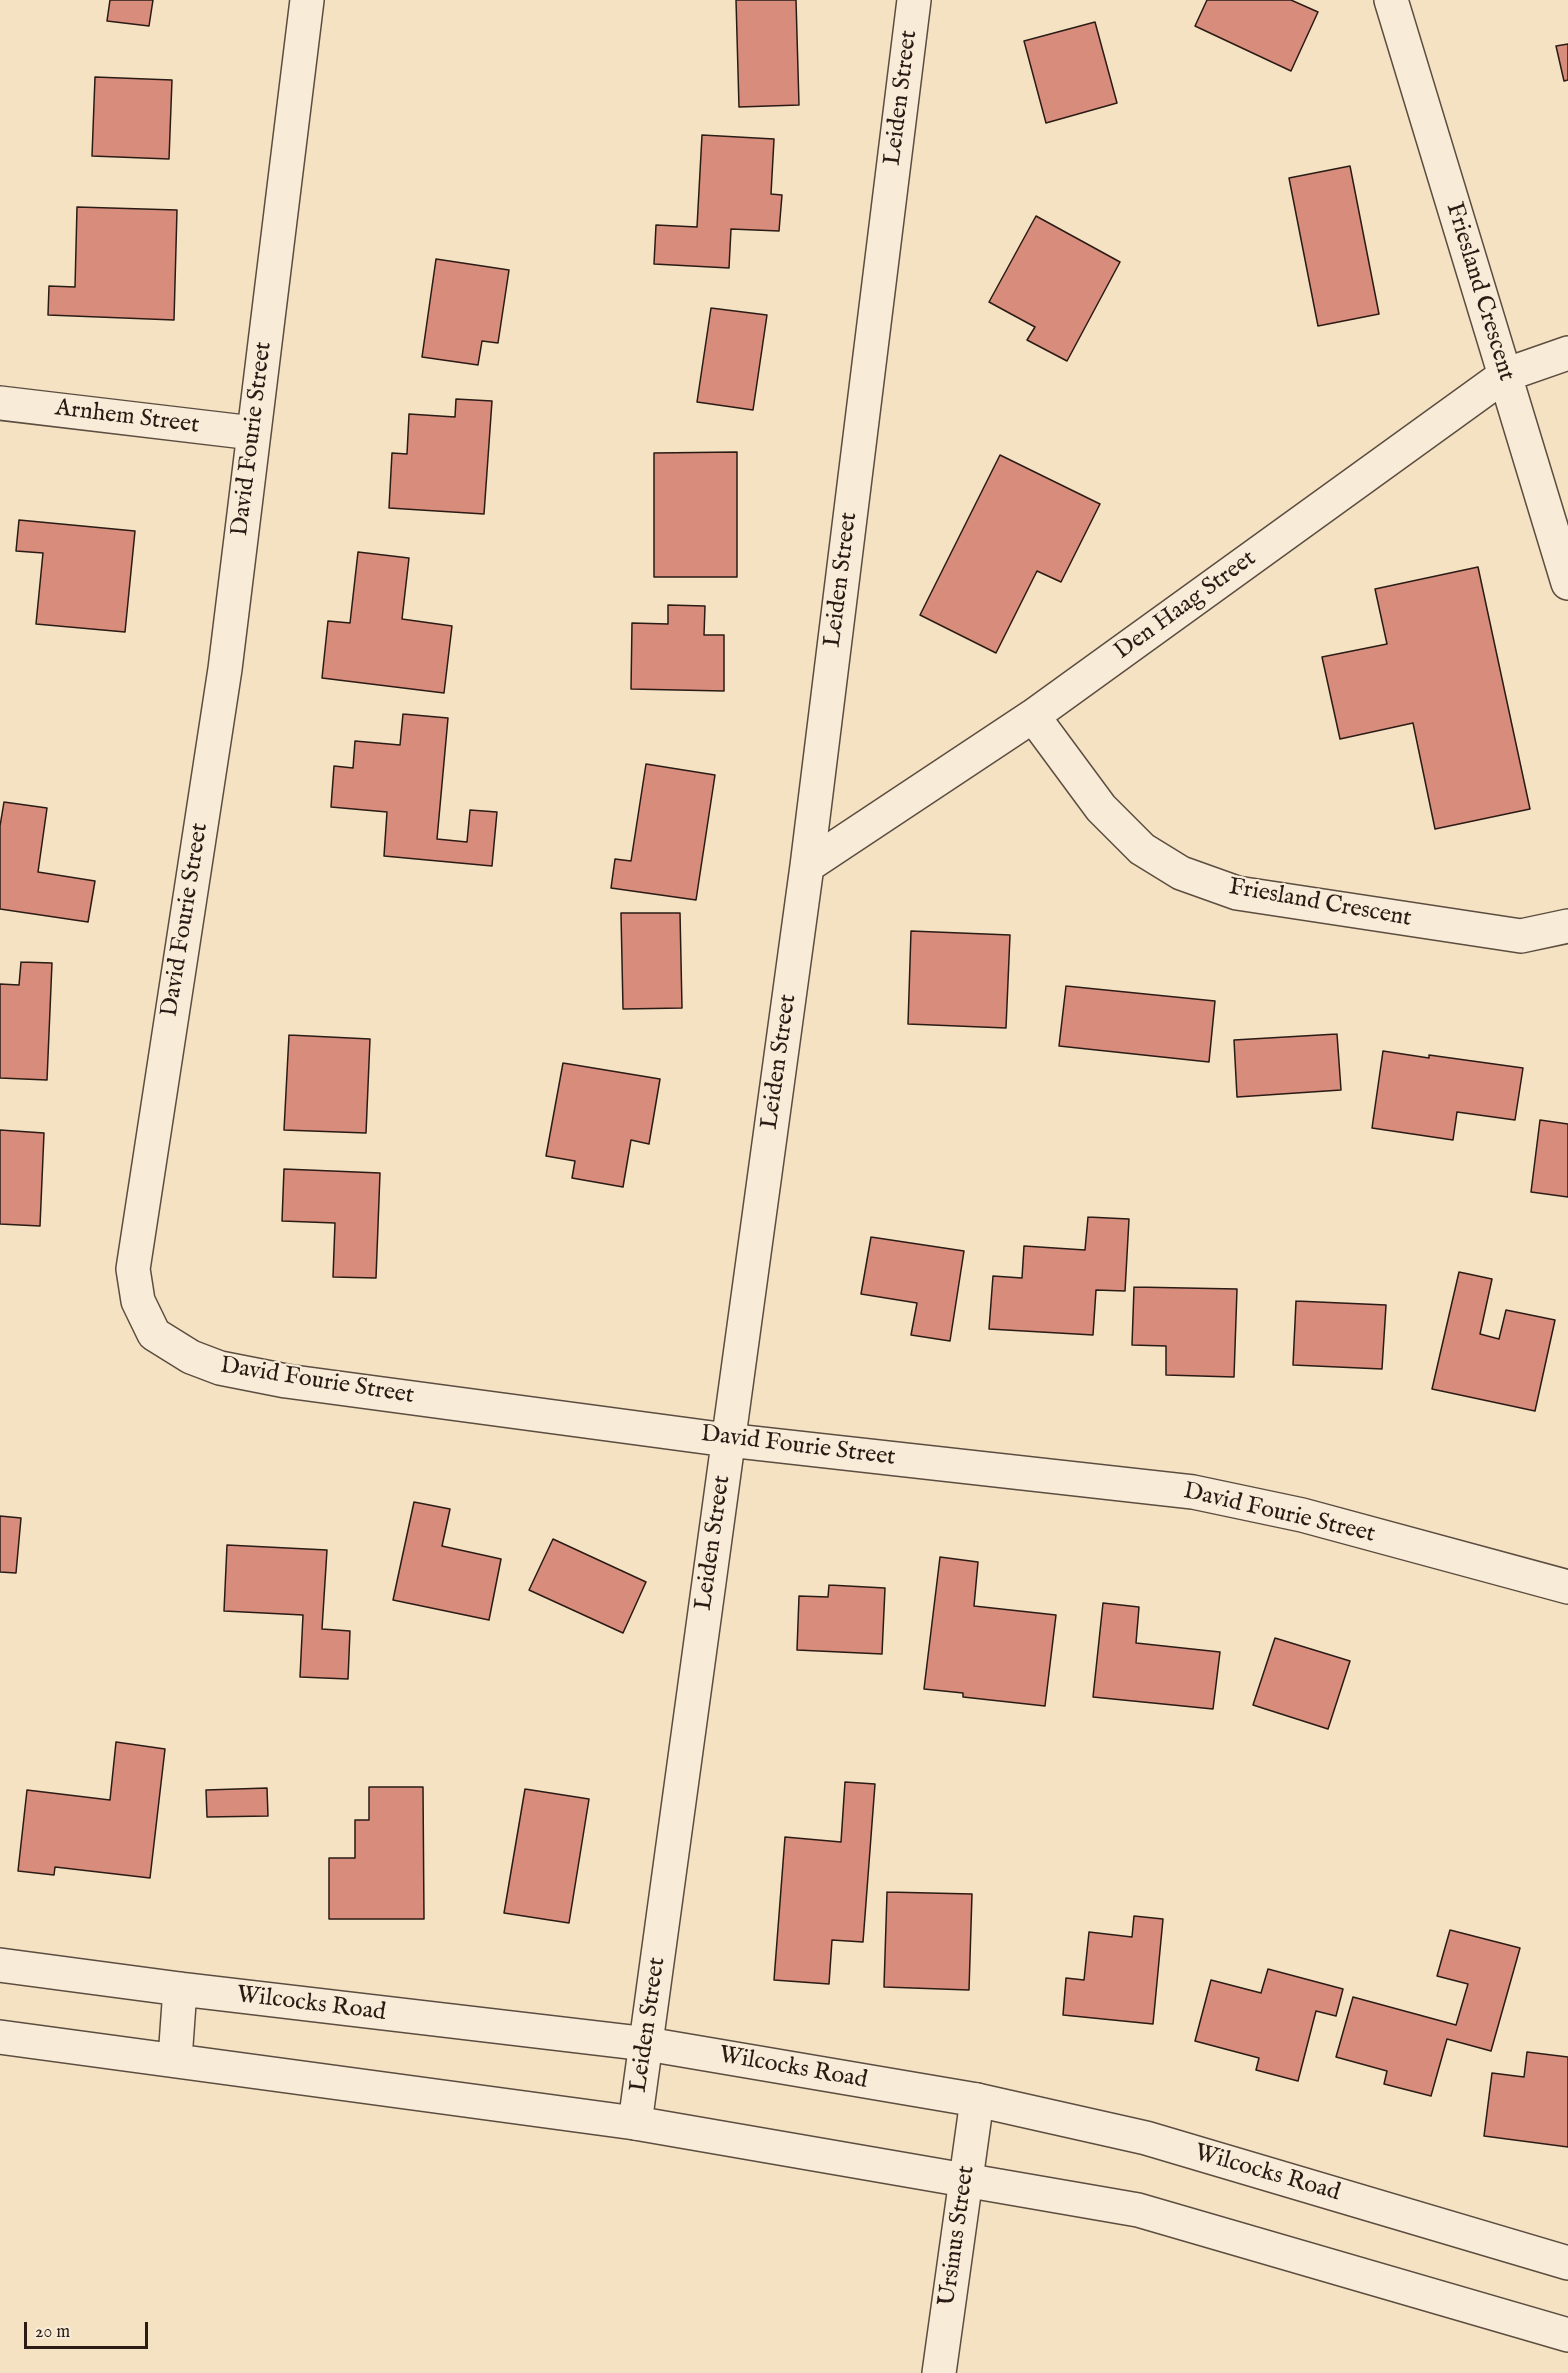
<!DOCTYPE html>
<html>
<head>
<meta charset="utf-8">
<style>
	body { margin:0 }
	#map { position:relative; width:1568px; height:2373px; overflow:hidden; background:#f4e2c3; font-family:"IM FELL English",serif }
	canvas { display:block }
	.scale { position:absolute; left:24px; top:2322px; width:124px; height:27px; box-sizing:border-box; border:3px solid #2a1b15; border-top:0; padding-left:8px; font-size:18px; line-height:21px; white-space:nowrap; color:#2a1b15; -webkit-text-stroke:4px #f8ecd8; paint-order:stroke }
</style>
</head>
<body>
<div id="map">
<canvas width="1568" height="2373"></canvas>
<div class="scale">20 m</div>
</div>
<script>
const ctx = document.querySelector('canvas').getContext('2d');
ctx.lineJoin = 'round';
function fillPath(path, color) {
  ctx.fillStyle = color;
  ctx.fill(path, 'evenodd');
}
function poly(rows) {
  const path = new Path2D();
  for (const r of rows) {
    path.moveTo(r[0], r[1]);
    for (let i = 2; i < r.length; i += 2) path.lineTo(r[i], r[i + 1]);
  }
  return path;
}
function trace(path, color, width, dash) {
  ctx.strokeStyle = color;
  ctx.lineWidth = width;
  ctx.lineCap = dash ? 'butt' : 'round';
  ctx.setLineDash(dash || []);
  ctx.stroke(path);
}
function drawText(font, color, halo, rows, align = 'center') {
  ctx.font = font + ' "IM FELL English",serif';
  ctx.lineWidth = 4.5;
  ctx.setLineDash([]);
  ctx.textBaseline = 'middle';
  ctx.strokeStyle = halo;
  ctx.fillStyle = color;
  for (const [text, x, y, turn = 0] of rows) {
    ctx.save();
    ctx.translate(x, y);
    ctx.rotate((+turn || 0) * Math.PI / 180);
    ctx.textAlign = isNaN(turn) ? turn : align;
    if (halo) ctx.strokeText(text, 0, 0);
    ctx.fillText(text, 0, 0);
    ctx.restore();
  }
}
const building = poly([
	[110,0,153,0,149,26,107,21,110,0],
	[736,0,796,0,799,105,739,107,736,0],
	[1207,0,1291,0,1318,12,1291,71,1195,26,1207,0],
	[1095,22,1117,103,1046,123,1024,41,1095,22],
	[1568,44,1568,80,1564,81,1556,46,1568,44],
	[95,77,172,80,169,159,92,156,95,77],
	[702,135,774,139,771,194,782,195,779,231,731,229,729,268,654,264,656,225,697,227,702,135],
	[1350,166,1379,314,1318,326,1289,178,1350,166],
	[77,207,177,210,174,320,48,315,49,286,75,287,77,207],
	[1036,216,1120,262,1067,361,1027,340,1035,327,989,302,1036,216],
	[436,259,509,270,498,343,482,341,478,365,422,357,436,259],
	[711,308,767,315,753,410,697,402,711,308],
	[456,399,492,401,484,514,389,508,392,453,407,454,409,414,455,417,456,399],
	[737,452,737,577,654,577,654,453,737,452],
	[1000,455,1100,504,1061,582,1037,571,996,653,920,615,1000,455],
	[19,520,135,531,125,632,36,624,43,553,16,551,19,520],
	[358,552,409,558,402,619,452,626,444,693,322,678,328,621,350,623,358,552],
	[1478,567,1530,809,1435,829,1413,723,1340,739,1322,657,1387,644,1375,589,1478,567],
	[668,605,705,606,704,635,724,635,724,691,631,689,632,623,668,624,668,605],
	[403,714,448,718,437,839,467,842,470,810,497,812,492,866,384,856,387,812,331,807,334,766,353,768,355,741,400,745,403,714],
	[646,764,715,775,696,900,611,888,615,859,631,861,646,764],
	[4,802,47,808,38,872,95,881,88,922,0,909,0,826,4,802],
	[621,913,680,913,682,1008,623,1009,621,913],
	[911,931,1010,935,1006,1028,908,1024,911,931],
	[21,962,52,963,47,1080,0,1078,0,984,19,985,21,962],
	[1066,986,1215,1001,1209,1062,1059,1046,1066,986],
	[1337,1034,1341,1090,1237,1097,1234,1040,1337,1034],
	[289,1035,370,1039,366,1133,284,1130,289,1035],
	[1383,1051,1429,1058,1429,1055,1523,1068,1515,1120,1457,1112,1453,1140,1372,1128,1383,1051],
	[563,1063,660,1079,649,1144,631,1140,623,1187,572,1178,575,1161,546,1156,563,1063],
	[1540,1120,1568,1124,1568,1197,1531,1192,1540,1120],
	[0,1130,44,1133,40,1226,0,1224,0,1130],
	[284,1169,380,1173,376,1278,333,1277,335,1223,282,1221,284,1169],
	[1088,1217,1129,1219,1125,1291,1096,1290,1093,1335,989,1329,993,1276,1022,1278,1024,1246,1085,1250,1088,1217],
	[871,1237,964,1251,950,1341,911,1335,917,1303,861,1294,871,1237],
	[1459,1272,1492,1279,1480,1334,1499,1339,1506,1310,1555,1320,1535,1411,1432,1389,1459,1272],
	[1134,1287,1237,1289,1234,1377,1166,1375,1166,1346,1132,1345,1134,1287],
	[1296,1301,1386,1305,1382,1369,1293,1365,1296,1301],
	[414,1502,450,1509,442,1546,501,1559,489,1620,393,1600,414,1502],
	[0,1516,21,1518,16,1573,0,1572,0,1516],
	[553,1539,646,1582,623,1633,529,1590,553,1539],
	[227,1545,327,1550,322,1629,350,1631,348,1679,300,1677,303,1615,224,1611,227,1545],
	[940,1557,978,1562,974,1606,1056,1615,1045,1706,963,1697,963,1693,924,1689,940,1557],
	[829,1585,885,1588,882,1654,797,1650,799,1596,828,1597,829,1585],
	[1103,1603,1139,1607,1136,1643,1220,1652,1213,1709,1093,1697,1103,1603],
	[1275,1638,1350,1661,1328,1729,1253,1705,1275,1638],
	[116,1742,165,1749,150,1878,55,1867,54,1875,18,1871,27,1790,110,1800,116,1742],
	[845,1782,875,1784,863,1942,832,1940,829,1984,774,1980,785,1837,841,1842,845,1782],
	[369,1787,423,1787,424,1919,329,1919,329,1858,355,1858,355,1820,369,1820,369,1787],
	[267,1788,268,1816,207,1817,206,1790,267,1788],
	[525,1789,589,1799,569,1923,504,1913,525,1789],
	[887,1892,972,1894,969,1990,884,1987,887,1892],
	[1134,1916,1163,1919,1153,2024,1063,2015,1066,1978,1084,1980,1089,1932,1132,1937,1134,1916],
	[1450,1930,1520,1948,1491,2051,1447,2039,1431,2096,1384,2084,1387,2071,1336,2057,1353,1997,1456,2025,1468,1984,1437,1976,1450,1930],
	[1268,1969,1343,1989,1336,2016,1316,2011,1298,2081,1256,2070,1259,2058,1195,2041,1211,1980,1261,1993,1268,1969],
	[1527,2052,1568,2057,1568,2147,1484,2136,1492,2073,1524,2077,1527,2052]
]);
const minor = poly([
	[307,0,225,669,133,1269,138,1301,154,1334,191,1357,220,1368,286,1381,727,1440,1193,1492,1302,1515,1568,1587],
	[1391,0,1568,583],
	[0,403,253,433],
	[1033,716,1101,808,1142,849,1181,873,1237,893,1521,936,1568,926],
	[807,866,1033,716,1505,375,1568,353],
	[635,2123,807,866,914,0],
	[939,2373,977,2100]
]);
const tertiary = poly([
	[0,1965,180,1989,647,2044,977,2100,1146,2138,1568,2263],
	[0,2037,635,2123,1138,2210,1568,2335],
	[175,2059,180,1989]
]);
const streetNames = [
	["Leiden Street",902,98,-83],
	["Friesland Crescent",1479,292,73],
	["Arnhem Street",127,418,7],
	["David Fourie Street",253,439,-83],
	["Leiden Street",842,580,-83],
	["Den Haag Street",1186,606,-36],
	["Friesland Crescent",1320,904,10],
	["David Fourie Street",186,920,-81],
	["Leiden Street",780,1062,-82],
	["David Fourie Street",317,1382,9],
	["David Fourie Street",798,1447,7],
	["David Fourie Street",1279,1514,13],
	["Leiden Street",714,1543,-82],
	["Wilcocks Road",311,2005,7],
	["Leiden Street",649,2025,-82],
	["Wilcocks Road",793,2069,10],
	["Wilcocks Road",1267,2174,16],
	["Ursinus Street",958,2236,-82]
];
fillPath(building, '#d78c7c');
trace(building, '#2a1b15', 1.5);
trace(minor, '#5c4d40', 36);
trace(tertiary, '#5c4d40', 36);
trace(minor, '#f8ecd8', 33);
trace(tertiary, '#f8ecd8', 33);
drawText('24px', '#2a1b15', '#f8ecd8', streetNames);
</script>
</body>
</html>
